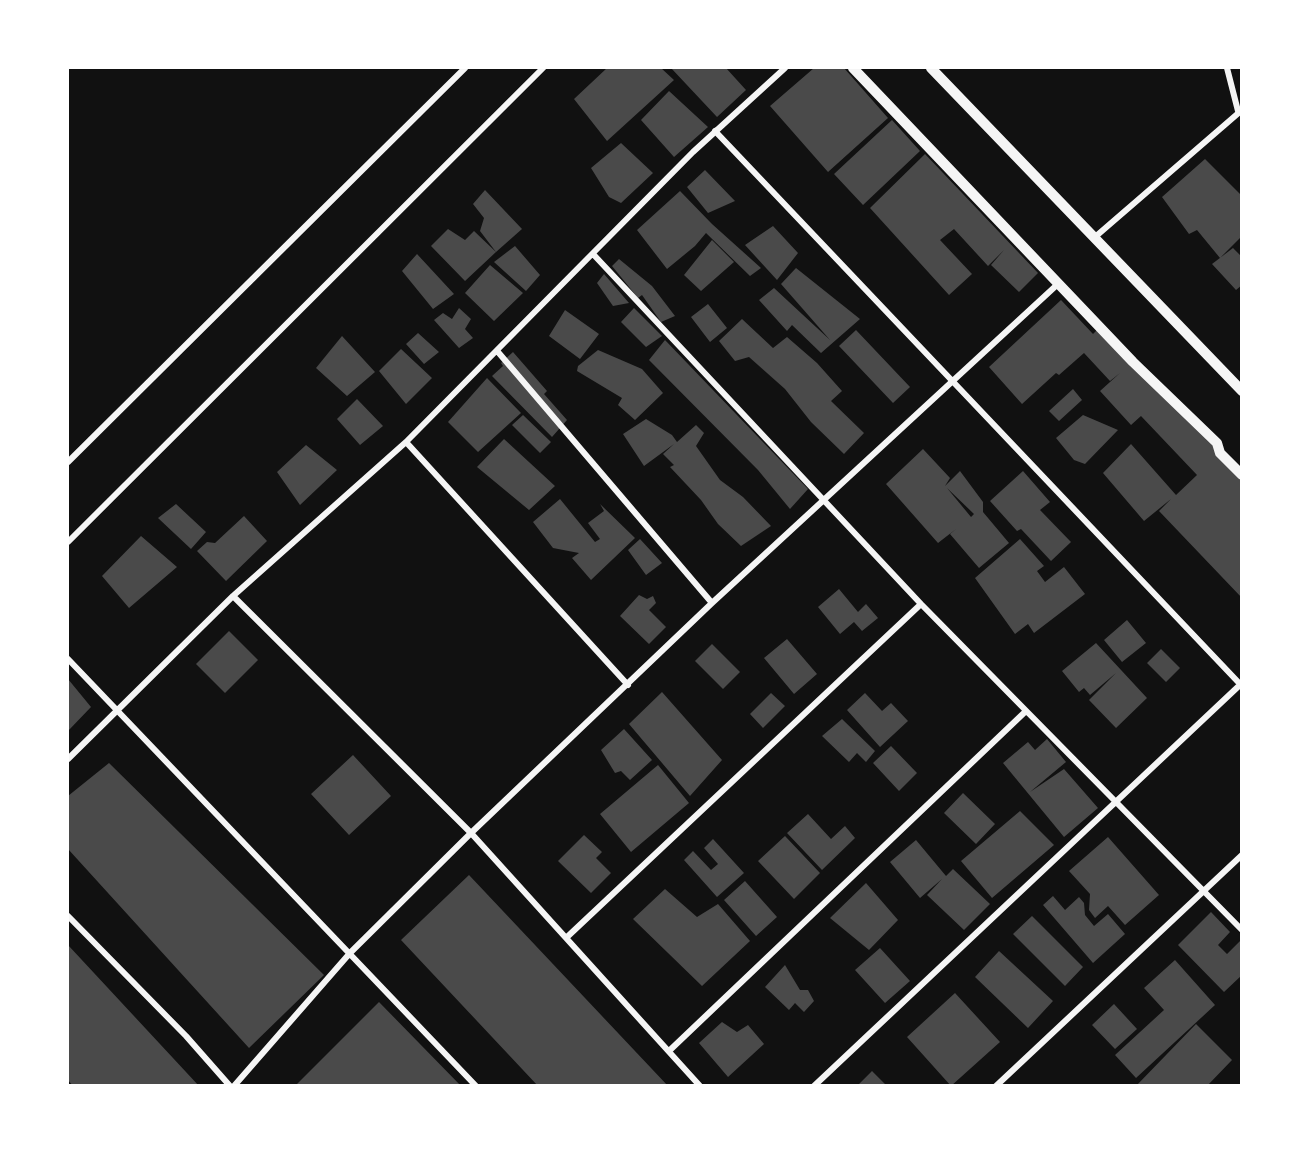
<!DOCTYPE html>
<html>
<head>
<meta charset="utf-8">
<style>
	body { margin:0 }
	#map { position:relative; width:1309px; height:1153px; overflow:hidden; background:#111; font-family:"IBM Plex Sans",sans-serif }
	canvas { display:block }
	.frame { position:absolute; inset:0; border:69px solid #fff; pointer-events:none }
</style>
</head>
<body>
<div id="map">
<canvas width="1309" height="1153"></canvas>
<div class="frame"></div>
</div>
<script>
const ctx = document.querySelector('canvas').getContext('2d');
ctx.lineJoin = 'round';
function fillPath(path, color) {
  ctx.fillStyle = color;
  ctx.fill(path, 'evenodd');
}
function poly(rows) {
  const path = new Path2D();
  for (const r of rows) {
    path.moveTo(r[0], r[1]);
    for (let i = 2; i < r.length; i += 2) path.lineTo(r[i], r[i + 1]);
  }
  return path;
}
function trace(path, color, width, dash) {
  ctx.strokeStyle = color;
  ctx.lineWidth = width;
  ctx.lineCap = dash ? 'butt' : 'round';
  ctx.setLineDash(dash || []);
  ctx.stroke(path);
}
const building = poly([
	[607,68,661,68,674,80,607,141,574,99],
	[671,68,726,68,746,90,717,117],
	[814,68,844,68,888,118,828,172,770,106],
	[669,91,708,127,674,157,641,120],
	[892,120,920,151,863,205,834,174],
	[621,143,653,173,621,203,609,197,591,168],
	[925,154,1038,273,1019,292,991,265,1004,250,988,266,954,229,940,240,972,274,949,295,870,208],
	[1205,159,1242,196,1242,236,1220,258,1197,230,1189,234,1162,197],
	[705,170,735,201,708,213,687,187],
	[485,190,522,229,496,252,480,231,484,218,473,204],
	[680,191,712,224,761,268,750,276,706,233,695,246,667,269,637,230],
	[773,226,798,253,777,280,745,245],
	[448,229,465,240,474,231,496,252,465,281,431,246],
	[712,240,734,262,701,291,684,275],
	[515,246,540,275,526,291,494,262],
	[1233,248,1242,257,1242,285,1236,290,1212,264],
	[417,254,454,294,433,309,402,271],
	[619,259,652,286,675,316,661,322,642,295,638,298,612,266],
	[490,265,523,293,494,321,465,293],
	[796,268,860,319,821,353,792,325,787,331,759,300,774,288,830,340,781,284],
	[604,274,629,303,613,306,597,283],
	[1061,300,1093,334,1101,326,1242,475,1242,598,1159,511,1171,499,1144,521,1103,473,1131,444,1176,495,1197,475,1141,416,1131,425,1100,391,1120,373,1110,381,1084,353,1059,375,1056,373,1022,404,989,367],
	[708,304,727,328,710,342,691,317],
	[459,308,471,319,465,329,473,338,459,348,434,320,443,313,452,319],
	[634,308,662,336,646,347,621,322],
	[565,310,599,334,580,359,549,336],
	[742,319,773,348,787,337,817,363,842,391,831,401,864,433,844,454,811,422,785,389,749,357,735,361,719,341],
	[856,330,910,387,893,403,839,346],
	[418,333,439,352,424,364,406,344],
	[342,336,375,372,347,396,316,368],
	[665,340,808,489,790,509,758,470,649,360],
	[401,349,432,378,406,404,379,371],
	[598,350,642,369,663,393,635,420,618,405,622,398,577,371,578,366],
	[513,352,547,391,544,394,567,420,552,437,492,376,503,366,501,363],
	[487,378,521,413,478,452,448,422],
	[1073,389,1082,400,1059,421,1049,411],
	[357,399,383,426,360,445,337,419],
	[523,415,551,442,540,453,512,425],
	[1083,415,1118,430,1085,464,1074,460,1056,438],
	[646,419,672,435,677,442,696,425,704,433,696,446,720,480,743,497,771,526,741,546,718,524,701,500,670,467,674,465,663,454,674,444,644,466,623,434],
	[504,439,555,486,529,510,477,467],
	[306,445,337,470,300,505,277,472],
	[923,449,950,478,945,486,960,471,983,502,983,512,1009,543,979,568,950,534,956,529,938,543,886,484],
	[947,488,974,514,971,517],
	[1023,471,1050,502,1040,510,1071,542,1051,561,1021,529,1017,531,990,501],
	[560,499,595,542,600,539,588,523,604,511,600,504,635,538,591,580,572,558,579,553,553,548,533,522],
	[176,504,206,532,191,549,158,518],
	[244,516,267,541,226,581,197,551,207,542,215,543],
	[141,536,177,567,129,608,102,576],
	[640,539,662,563,646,575,628,550],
	[1020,539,1044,566,1037,571,1045,582,1064,567,1085,594,1034,633,1028,624,1015,634,975,578],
	[839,589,858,612,866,604,878,618,862,631,854,622,840,634,818,607],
	[639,595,647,599,653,596,656,603,649,610,666,627,649,644,620,616],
	[1127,620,1146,643,1122,662,1104,640],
	[229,631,258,660,225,693,196,664],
	[787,639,817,674,794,694,764,658],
	[1096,643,1147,698,1116,728,1089,700,1116,673,1090,695,1084,688,1079,692,1062,671],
	[712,644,740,672,723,689,695,661],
	[1161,649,1180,668,1166,682,1147,663],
	[68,679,91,707,68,731],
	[662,692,722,760,690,796,629,724],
	[771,693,785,706,763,728,750,714],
	[865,693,882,711,891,703,908,721,880,747,847,710],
	[842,719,875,751,866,762,857,753,849,762,822,736],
	[624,729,652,760,630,780,621,771,615,773,601,750],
	[1047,739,1066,762,1030,792,1064,769,1098,808,1064,837,1003,763,1028,742,1035,750],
	[891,746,917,773,899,791,873,763],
	[353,755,391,796,349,835,311,794],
	[109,763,324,975,249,1048,68,849,68,796],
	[658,765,689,803,631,852,600,814],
	[963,793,995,824,976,844,944,813],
	[1020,811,1054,845,992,898,961,861],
	[808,814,831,839,845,826,855,838,822,870,787,833],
	[584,835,602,852,596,858,611,873,591,893,558,861],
	[785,836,820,873,794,899,758,861],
	[1108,837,1159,895,1125,925,1108,906,1095,918,1089,910,1090,894,1069,871],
	[713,839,744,873,717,897,684,860,693,851,711,870,718,864,704,848],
	[916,840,946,876,953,869,990,904,964,930,927,895,942,879,920,898,890,862],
	[469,875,668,1086,538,1086,401,940],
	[745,881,777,917,756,936,724,900],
	[866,883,898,920,869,950,830,918],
	[665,889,697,917,718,904,750,941,702,986,633,919],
	[1053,896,1065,910,1079,897,1084,903,1085,915,1094,926,1108,914,1125,934,1093,963,1043,905],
	[1211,912,1230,932,1218,945,1227,954,1242,939,1242,975,1224,992,1178,945],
	[1032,916,1083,967,1065,986,1013,934],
	[68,945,199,1086,73,1086,68,1080],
	[880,948,910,981,885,1003,855,970],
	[999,951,1053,1001,1028,1028,975,977],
	[1175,960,1215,1005,1136,1078,1115,1055,1164,1010,1144,988],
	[785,965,800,990,808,990,814,1001,804,1012,795,1003,789,1010,765,987],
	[955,993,1000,1042,951,1086,907,1037],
	[379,1002,461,1086,295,1086],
	[1114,1004,1137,1029,1115,1049,1092,1025],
	[722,1022,737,1032,748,1025,764,1044,728,1077,699,1043],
	[1196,1024,1232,1060,1207,1086,1136,1086],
	[872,1071,887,1086,857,1086]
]);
const minor = poly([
	[1227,68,1238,111],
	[715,131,1240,684],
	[1095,237,1242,110],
	[593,254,921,604,1242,930],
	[498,352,712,603],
	[406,442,628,685],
	[68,462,465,68],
	[68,542,543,68],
	[233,596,471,833,700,1086],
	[68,659,476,1086],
	[68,759,233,596,406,442,693,152,785,68],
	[68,916,186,1036,230,1086],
	[566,938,921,604],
	[669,1051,1026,711],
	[234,1086,350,953,471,833,712,603,1059,283],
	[814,1086,1242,683],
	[996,1086,1242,855]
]);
const tertiary = poly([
	[853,68,1133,362,1217,443,1220,453,1242,475],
	[931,68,1242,391]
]);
fillPath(building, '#4a4a4a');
trace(minor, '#f5f5f5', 6);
trace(tertiary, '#f5f5f5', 10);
</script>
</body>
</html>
